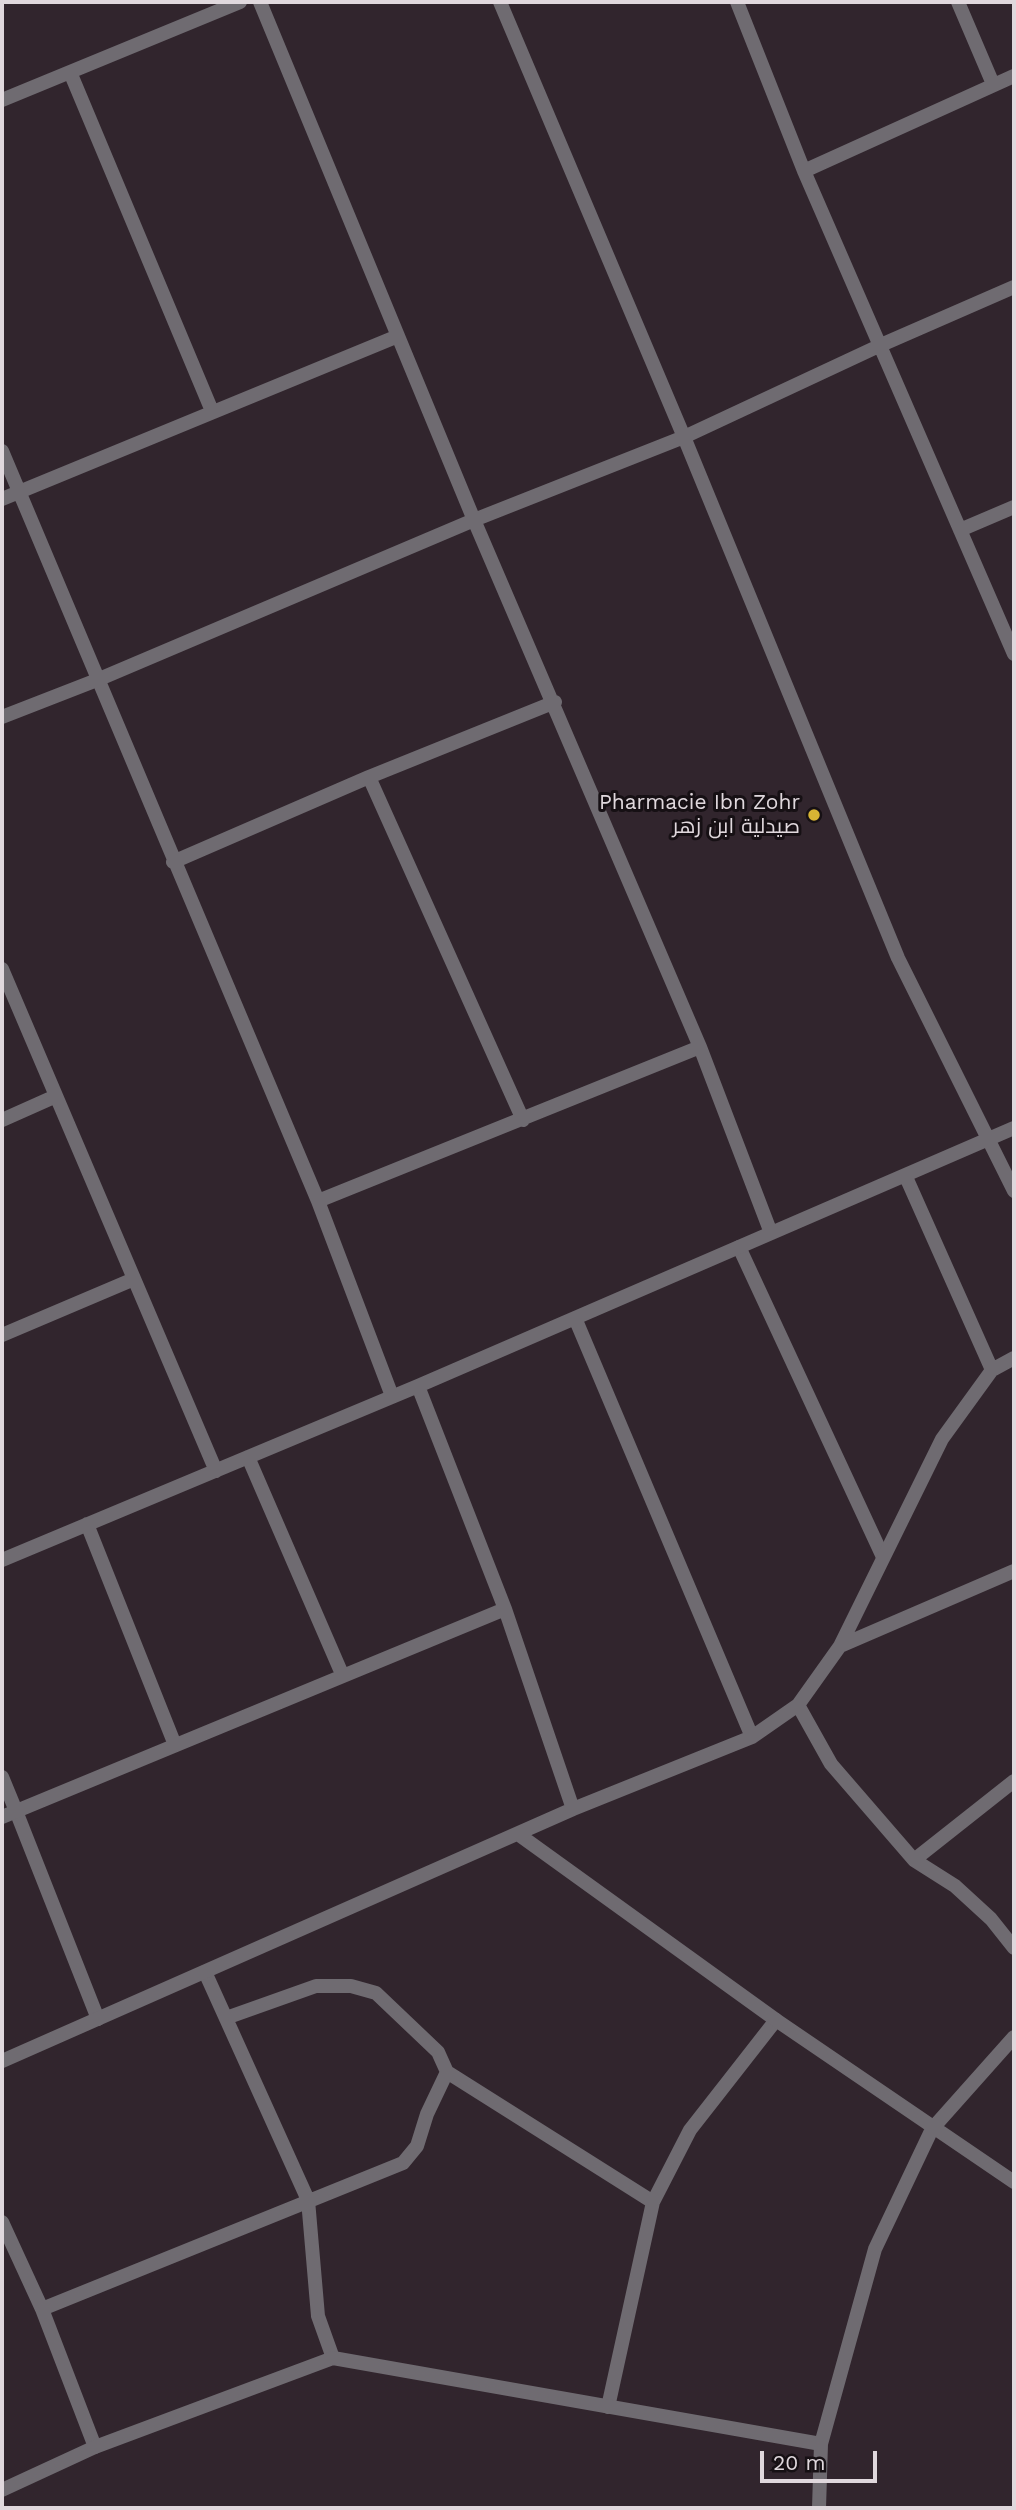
<!DOCTYPE html>
<html>
<head>
<meta charset="utf-8">
<style>
	body { margin:0 }
	#map { position:relative; width:1016px; height:2510px; overflow:hidden; background:#31252d; font-family:"Work Sans",sans-serif }
	canvas { display:block }
	.frame { position:absolute; inset:0; border:4px solid #e0d8dd; pointer-events:none }
	.scale { position:absolute; left:760px; top:2451px; width:117px; height:32px; box-sizing:border-box; border:4px solid #e0d8dd; border-top:0; padding-left:9px; font-size:21px; line-height:24px; white-space:nowrap; color:#e0d8dd; -webkit-text-stroke:5px #161014; paint-order:stroke }
</style>
</head>
<body>
<div id="map">
<canvas width="1016" height="2510"></canvas>
<div class="frame"></div>
<div class="scale">20 m</div>
</div>
<script>
const ctx = document.querySelector('canvas').getContext('2d');
ctx.lineJoin = 'round';
function poly(rows) {
  const path = new Path2D();
  for (const r of rows) {
    path.moveTo(r[0], r[1]);
    for (let i = 2; i < r.length; i += 2) path.lineTo(r[i], r[i + 1]);
  }
  return path;
}
function trace(path, color, width, dash) {
  ctx.strokeStyle = color;
  ctx.lineWidth = width;
  ctx.lineCap = dash ? 'butt' : 'round';
  ctx.setLineDash(dash || []);
  ctx.stroke(path);
}
function drawText(font, color, halo, rows, align = 'center') {
  ctx.font = font + ' "Work Sans",Cairo,sans-serif';
  ctx.lineWidth = 6;
  ctx.setLineDash([]);
  ctx.textBaseline = 'middle';
  ctx.strokeStyle = halo;
  ctx.fillStyle = color;
  for (const [text, x, y, turn = 0] of rows) {
    ctx.save();
    ctx.translate(x, y);
    ctx.rotate((+turn || 0) * Math.PI / 180);
    ctx.textAlign = isNaN(turn) ? turn : align;
    if (halo) ctx.strokeText(text, 0, 0);
    ctx.fillText(text, 0, 0);
    ctx.restore();
  }
}
const service = poly([
	[739,1247,883,1557],
	[16,1811,98,2019],
	[205,1972,308,2200,318,2316,333,2358],
	[226,2018,316,1986,351,1986,376,1993,438,2052,447,2072],
	[2,2222,42,2309,95,2447],
	[42,2309,403,2163,417,2146,427,2114,447,2072,653,2202],
	[608,2407,653,2202,690,2130,776,2020]
]);
const minor = poly([
	[260,2,474,520,700,1047,771,1233],
	[500,2,684,437,898,958,1014,1191],
	[737,2,804,171,1014,654],
	[958,2,993,84],
	[70,72,212,411],
	[2,100,240,2],
	[804,171,1014,76],
	[2,451,318,1201,392,1396],
	[2,499,398,336],
	[960,530,1014,507],
	[2,717,97,680,474,520,684,437,881,345,1014,287],
	[369,777,523,1120],
	[173,862,369,777,555,702],
	[2,969,216,1471],
	[2,1120,56,1096],
	[906,1177,992,1370],
	[318,1201,700,1047],
	[575,1318,752,1737],
	[2,1335,134,1279],
	[418,1386,505,1609,573,1809],
	[248,1457,342,1674],
	[87,1524,175,1745],
	[2,1560,418,1386,1014,1128],
	[840,1646,1014,1571],
	[798,1705,831,1764,914,1860,955,1886,991,1919,1014,1948],
	[2,1777,16,1811],
	[2,1817,505,1609],
	[518,1834,776,2020,1014,2182],
	[914,1860,1014,1781],
	[2,2061,573,1809,752,1737,798,1705,840,1646,942,1439,992,1370,1014,1358],
	[2,2490,95,2447,333,2358,821,2444],
	[819,2508,821,2444,875,2249,932,2129,1014,2037]
]);
const markers = [
	[814,815,7,"#d7b434"]
];
const poiNames = [
	["Pharmacie Ibn Zohr",800,803],
	["صيدلية ابن زهر",800,827]
];
trace(service, '#6f6b71', 14);
trace(minor, '#6f6b71', 14);
for (const [x, y, r, color] of markers) {
  const dot = new Path2D();
  dot.arc(x, y, r, 0, 2 * Math.PI);
  ctx.fillStyle = color;
  ctx.fill(dot);
  trace(dot, '#161014', 2.5);
}
drawText('21px', '#e0d8dd', '#161014', poiNames, 'right');
</script>
</body>
</html>
